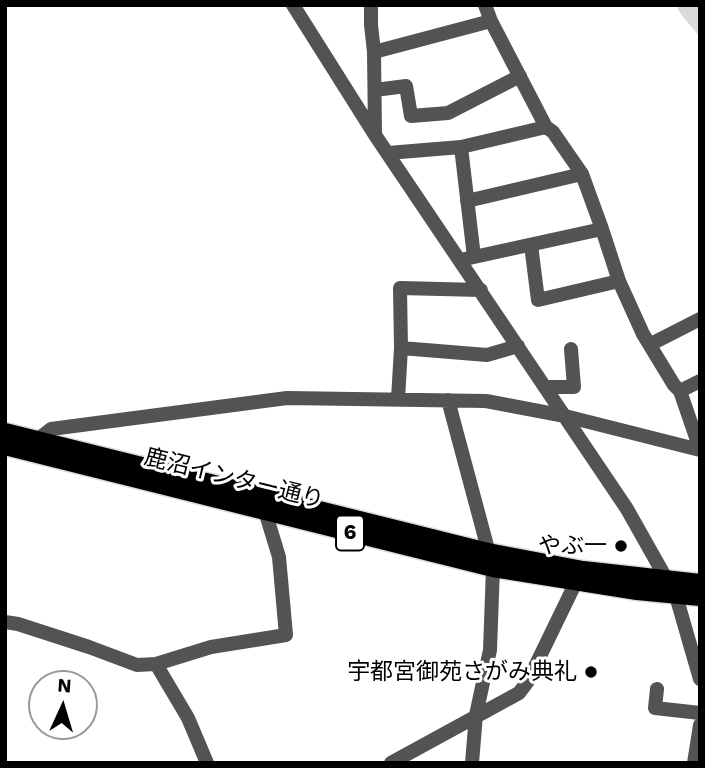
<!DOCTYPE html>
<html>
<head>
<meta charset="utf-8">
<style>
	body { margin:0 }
	#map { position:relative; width:705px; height:768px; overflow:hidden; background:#fff; font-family:"Work Sans",sans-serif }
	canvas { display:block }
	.frame { position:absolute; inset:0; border:7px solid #000; pointer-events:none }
	.north { position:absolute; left:28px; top:670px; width:70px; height:70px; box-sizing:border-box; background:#fff; border:2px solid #999; border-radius:50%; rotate:4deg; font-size:19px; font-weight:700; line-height:28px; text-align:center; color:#000 }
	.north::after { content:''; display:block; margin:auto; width:24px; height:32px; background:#000; clip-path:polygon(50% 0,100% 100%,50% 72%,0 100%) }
</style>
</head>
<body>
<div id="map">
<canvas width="705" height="768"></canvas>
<div class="frame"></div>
<div class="north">N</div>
</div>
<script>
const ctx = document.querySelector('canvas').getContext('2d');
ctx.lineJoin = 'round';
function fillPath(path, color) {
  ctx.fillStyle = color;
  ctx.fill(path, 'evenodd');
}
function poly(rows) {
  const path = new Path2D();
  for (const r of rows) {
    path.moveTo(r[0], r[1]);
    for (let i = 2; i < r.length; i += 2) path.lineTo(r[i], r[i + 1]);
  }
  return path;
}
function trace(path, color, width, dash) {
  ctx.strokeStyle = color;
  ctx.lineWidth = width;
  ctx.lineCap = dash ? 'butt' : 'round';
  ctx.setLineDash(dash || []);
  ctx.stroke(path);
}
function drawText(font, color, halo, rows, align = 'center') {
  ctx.font = font + ' "Work Sans","Noto Sans JP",sans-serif';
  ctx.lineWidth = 6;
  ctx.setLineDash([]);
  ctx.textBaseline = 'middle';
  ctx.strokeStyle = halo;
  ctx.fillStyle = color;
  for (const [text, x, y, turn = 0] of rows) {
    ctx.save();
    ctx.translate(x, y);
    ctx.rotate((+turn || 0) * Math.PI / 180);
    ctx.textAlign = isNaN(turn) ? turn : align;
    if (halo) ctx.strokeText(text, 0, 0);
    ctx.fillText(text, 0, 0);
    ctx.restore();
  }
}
const green = poly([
	[676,5,700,5,700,37,680,13]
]);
const minor = poly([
	[293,5,375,135,627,509,676,596,700,679],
	[371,5,371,25,374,52,375,134],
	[491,21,546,127,553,132,582,174,602,229,619,281,643,334,674,385,680,391,700,449],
	[374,52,491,21,485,5],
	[375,90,406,86,411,116,448,113,520,76],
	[388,153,461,147],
	[467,201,582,174],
	[531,245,538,300,619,281],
	[474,257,602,229],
	[461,260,474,257,461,147,546,127],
	[481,290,400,288,401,348,487,355,518,346],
	[651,344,700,319],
	[546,387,574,387,571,349],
	[680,391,700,381],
	[398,399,401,348],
	[448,400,493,568,490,650,476,715,472,763],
	[35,446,37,440,51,429,287,398,486,401,565,416,700,450],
	[5,622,18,624,89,647,137,665,156,664,188,718,207,763],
	[156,664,211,647,286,635,279,557,265,511,265,503],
	[657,689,655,708,700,713],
	[391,763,519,693,528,681,576,582],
	[694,763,700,725]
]);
const major = poly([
	[5,432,488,552,583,570,700,583],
	[5,446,493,568,637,591,700,597]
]);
const markers = [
	[621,546,7,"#000"],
	[591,672,7,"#000"]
];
const shields = [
	[350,533,28]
];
const shieldNames = [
	["6",350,533]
];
const streetNames = [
	["鹿沼インター通り",234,479,14]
];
const poiNames = [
	["やぶ一",607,546],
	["宇都宮御苑さがみ典礼",577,672]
];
fillPath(green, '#dadada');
trace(major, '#dbdbdb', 21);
trace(minor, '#535353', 14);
trace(major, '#000', 18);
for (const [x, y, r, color] of markers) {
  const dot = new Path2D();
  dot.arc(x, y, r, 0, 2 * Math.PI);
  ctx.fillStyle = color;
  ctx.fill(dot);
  trace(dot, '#fff', 2.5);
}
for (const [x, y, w] of shields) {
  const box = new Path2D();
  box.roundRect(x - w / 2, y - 17.5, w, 35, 5);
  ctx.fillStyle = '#fff';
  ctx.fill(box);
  trace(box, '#000', 2);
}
drawText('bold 21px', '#000', null, shieldNames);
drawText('23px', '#000', '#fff', streetNames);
drawText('23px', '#000', '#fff', poiNames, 'right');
</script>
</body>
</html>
